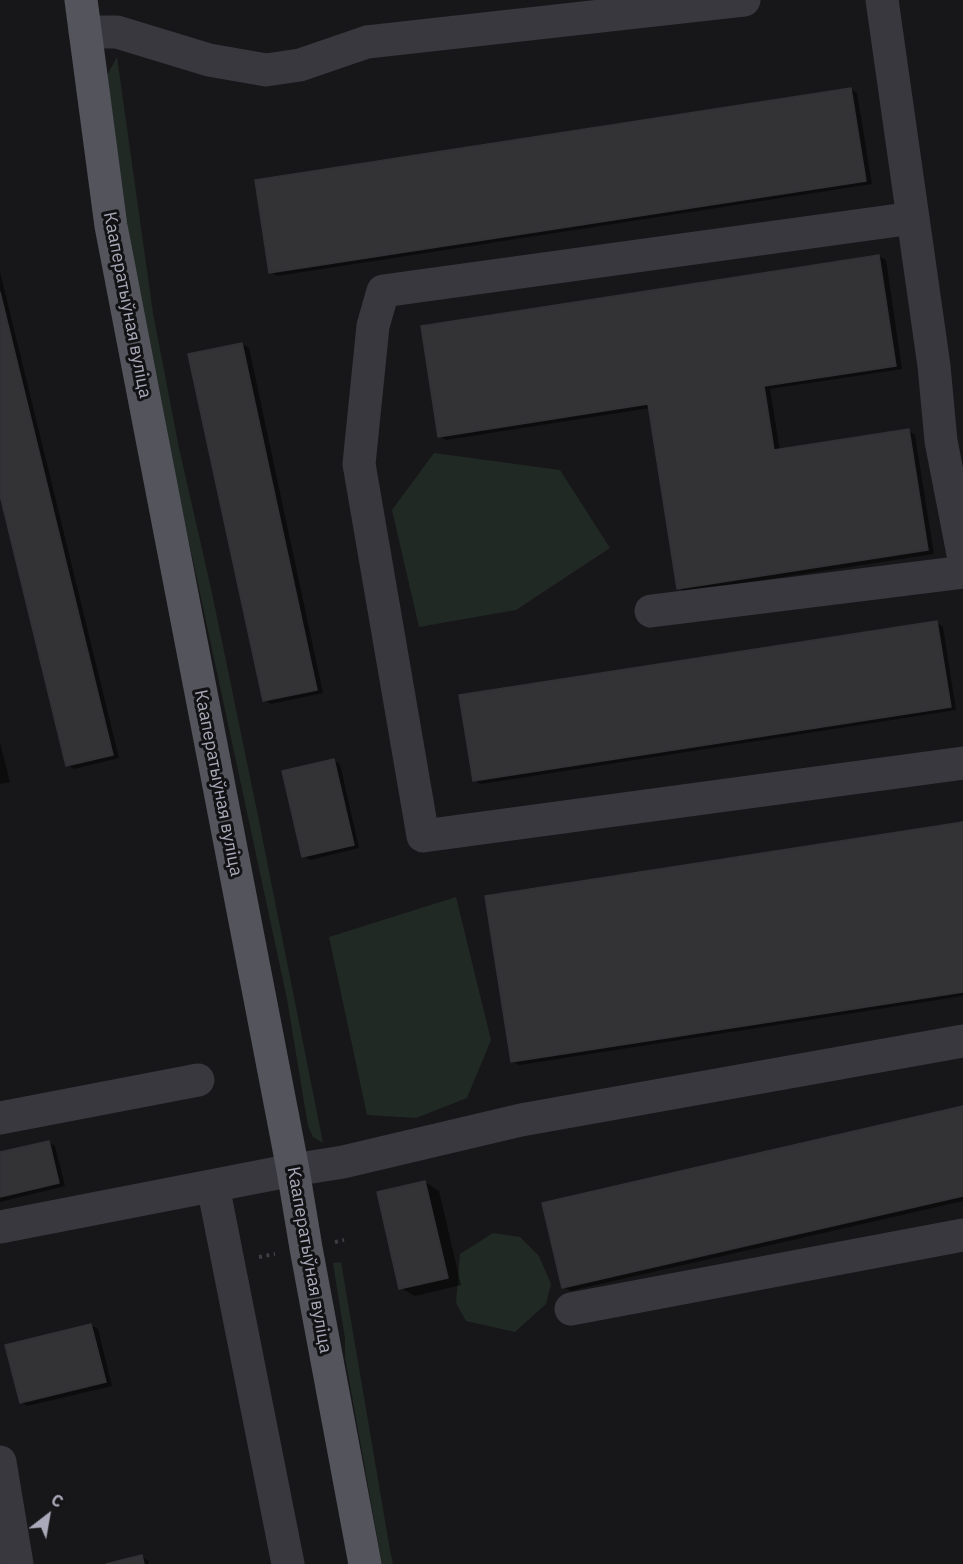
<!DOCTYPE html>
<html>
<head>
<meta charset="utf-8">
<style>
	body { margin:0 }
	#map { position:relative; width:963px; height:1564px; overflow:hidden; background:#171719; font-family:"IBM Plex Sans",sans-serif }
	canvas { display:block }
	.north { position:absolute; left:18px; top:1486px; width:60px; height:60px; -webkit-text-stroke:4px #121214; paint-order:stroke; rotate:31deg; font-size:16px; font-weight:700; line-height:24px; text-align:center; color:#a9a9b9 }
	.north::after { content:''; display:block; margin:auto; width:21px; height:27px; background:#a9a9b9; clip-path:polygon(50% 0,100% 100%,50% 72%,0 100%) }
</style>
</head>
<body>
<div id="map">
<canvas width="963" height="1564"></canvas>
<div class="north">С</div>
</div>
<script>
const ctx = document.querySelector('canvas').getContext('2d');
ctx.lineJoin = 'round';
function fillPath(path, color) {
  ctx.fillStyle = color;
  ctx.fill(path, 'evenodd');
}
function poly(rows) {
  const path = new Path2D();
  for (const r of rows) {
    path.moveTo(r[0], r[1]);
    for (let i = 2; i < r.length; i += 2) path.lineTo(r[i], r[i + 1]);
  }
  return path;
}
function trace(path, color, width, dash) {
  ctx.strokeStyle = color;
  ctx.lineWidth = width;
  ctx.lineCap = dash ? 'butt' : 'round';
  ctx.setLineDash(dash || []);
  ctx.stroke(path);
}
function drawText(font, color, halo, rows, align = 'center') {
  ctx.font = font + ' "IBM Plex Sans",sans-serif';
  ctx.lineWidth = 6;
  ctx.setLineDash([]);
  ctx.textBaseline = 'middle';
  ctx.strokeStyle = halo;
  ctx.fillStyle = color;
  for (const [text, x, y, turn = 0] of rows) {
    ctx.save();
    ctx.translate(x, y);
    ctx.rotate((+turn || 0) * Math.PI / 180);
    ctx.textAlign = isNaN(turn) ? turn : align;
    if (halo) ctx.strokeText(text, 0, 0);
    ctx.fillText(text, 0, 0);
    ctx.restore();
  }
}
const green = poly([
	[117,57,153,313,179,448,212,593,257,811,323,1143,313,1137,308,1126,287,999,165,430,130,241,107,75],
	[434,453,560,470,610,548,516,610,419,627,392,510],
	[456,897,491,1040,467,1098,416,1118,367,1115,329,937],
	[493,1233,520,1237,539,1256,551,1284,546,1304,515,1332,466,1321,456,1303,460,1254],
	[341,1262,390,1550,393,1564,382,1564,345,1357,345,1339,333,1263]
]);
const shadow = poly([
	[851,89,857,93,872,184,277,276,270,272],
	[879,256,886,260,902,369,770,389,780,451,909,431,915,435,934,554,685,592,679,588,650,408,446,440,439,436],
	[0,272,119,758,74,769,68,765,0,489],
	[242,344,249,348,323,693,271,704,265,700],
	[937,623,943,627,956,710,481,784,474,780],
	[0,742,10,782,0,784],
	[333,760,340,764,359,848,310,860,303,856],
	[963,823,963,996,519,1065,512,1061],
	[963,1107,963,1201,570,1291,564,1287],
	[48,1142,55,1146,65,1186,0,1202,0,1154],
	[425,1182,439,1191,461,1285,415,1296,401,1288],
	[91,1325,98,1329,112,1386,27,1406,21,1402],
	[142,1557,149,1561,149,1564,112,1564]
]);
const building = poly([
	[851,88,866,181,269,273,255,180,851,88],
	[879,255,896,366,764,386,774,450,909,429,928,550,677,589,648,404,438,437,421,326,879,255],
	[0,292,113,755,66,766,0,495,0,292],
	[242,343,317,690,263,701,188,354,242,343],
	[937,621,951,707,473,781,459,695,937,621],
	[334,759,354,845,302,857,282,771,334,759],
	[963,822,963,992,511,1062,485,896,963,822],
	[963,1106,963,1196,562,1288,542,1203,963,1106],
	[49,1141,59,1183,0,1197,0,1152,49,1141],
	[425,1181,448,1278,399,1289,377,1192,425,1181],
	[91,1324,106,1382,20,1403,5,1345,91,1324],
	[142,1555,144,1564,106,1564,142,1555]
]);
const path = poly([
	[335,1242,344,1240],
	[259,1257,275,1254]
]);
const minor = poly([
	[882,0,934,366,941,441,963,554],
	[85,32,117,32,209,60,266,70,300,65,367,42,744,0],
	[913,218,383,291,373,326,359,464,423,836,963,763],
	[651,611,963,572],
	[0,1118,198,1080],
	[213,1186,288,1564],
	[0,1227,293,1170,343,1162,521,1120,963,1041],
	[571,1309,963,1235],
	[0,1462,17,1564]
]);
const major = poly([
	[81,0,111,226,293,1170,306,1248,365,1564]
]);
const streetNames = [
	["Кааператыўная вуліца",127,305,79],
	["Кааператыўная вуліца",218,783,79],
	["Кааператыўная вуліца",309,1260,80]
];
fillPath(green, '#212924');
fillPath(shadow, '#0007');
fillPath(building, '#333235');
trace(building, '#323135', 1.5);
trace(path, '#3e3e45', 4, [3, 4.5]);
trace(minor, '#39383e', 33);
trace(major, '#54545d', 33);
drawText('18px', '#a9a9b9', '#121214', streetNames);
</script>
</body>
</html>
